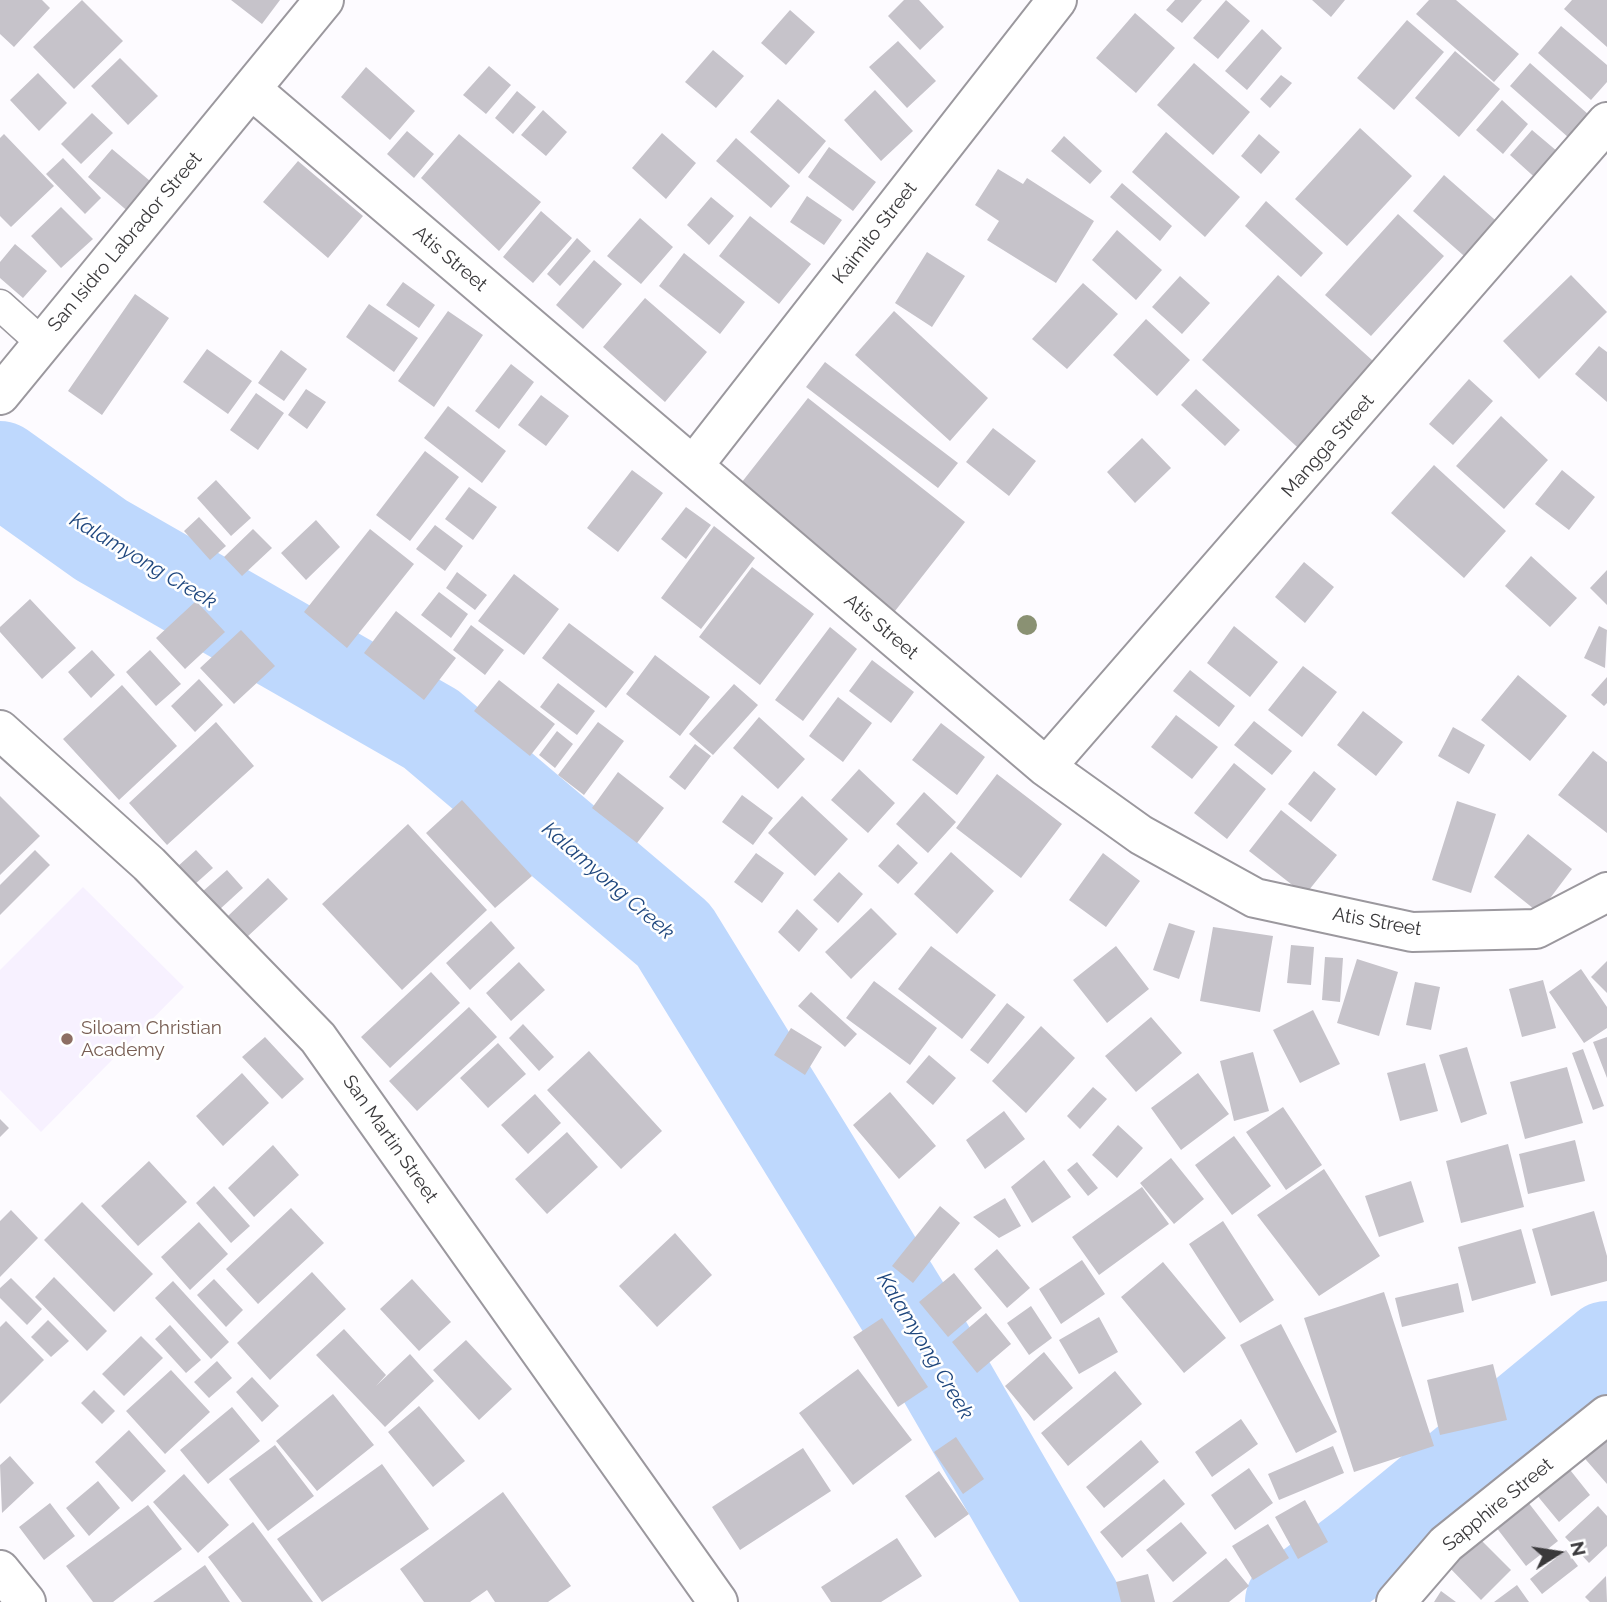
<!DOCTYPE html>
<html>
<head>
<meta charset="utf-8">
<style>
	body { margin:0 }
	#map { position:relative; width:1607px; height:1602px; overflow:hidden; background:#fdfbff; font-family:Raleway,sans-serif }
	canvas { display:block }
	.north { position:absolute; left:1523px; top:1518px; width:70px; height:70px; -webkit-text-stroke:5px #fff; paint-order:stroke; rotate:78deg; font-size:19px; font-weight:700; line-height:28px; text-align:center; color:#3a393b }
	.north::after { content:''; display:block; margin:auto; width:24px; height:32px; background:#3a393b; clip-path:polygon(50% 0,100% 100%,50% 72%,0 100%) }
</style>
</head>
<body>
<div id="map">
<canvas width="1607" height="1602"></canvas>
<div class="north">N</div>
</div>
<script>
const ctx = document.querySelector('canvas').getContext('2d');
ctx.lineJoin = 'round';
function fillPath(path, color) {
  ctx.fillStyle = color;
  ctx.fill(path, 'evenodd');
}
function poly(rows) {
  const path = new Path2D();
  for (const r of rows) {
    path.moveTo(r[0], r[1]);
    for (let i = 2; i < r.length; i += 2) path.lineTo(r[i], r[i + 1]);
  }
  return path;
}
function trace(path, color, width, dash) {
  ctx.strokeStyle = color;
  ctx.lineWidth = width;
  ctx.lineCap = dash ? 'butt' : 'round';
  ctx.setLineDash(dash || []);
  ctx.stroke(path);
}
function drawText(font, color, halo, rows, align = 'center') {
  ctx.font = font + ' Raleway,sans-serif';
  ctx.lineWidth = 5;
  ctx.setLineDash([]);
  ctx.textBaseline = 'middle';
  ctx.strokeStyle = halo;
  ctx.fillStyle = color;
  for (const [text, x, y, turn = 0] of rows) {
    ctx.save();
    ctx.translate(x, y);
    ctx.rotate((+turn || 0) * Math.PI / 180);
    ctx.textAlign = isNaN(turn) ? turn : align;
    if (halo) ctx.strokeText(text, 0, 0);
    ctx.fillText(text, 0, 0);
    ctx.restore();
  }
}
const built = poly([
	[83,887,184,987,41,1132,0,1090,0,970]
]);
const river = poly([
	[0,468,101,540,431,729,674,935,908,1315,1074,1602],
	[1292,1602,1368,1545,1607,1348]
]);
const building = poly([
	[0,0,42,0,50,8,14,47,0,34],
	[82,0,123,41,74,89,33,47],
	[231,0,280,0,262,24],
	[904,0,919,0,944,27,920,50,888,16],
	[1175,0,1202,0,1182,23,1166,10],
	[1226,0,1250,21,1218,59,1193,38],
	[1312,0,1345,0,1331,17],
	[1429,0,1456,0,1519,54,1494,82,1416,14],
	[1572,0,1607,0,1607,47,1564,9],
	[790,10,815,32,786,65,761,43],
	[1135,13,1175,48,1136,93,1096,58],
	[1407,20,1444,52,1394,110,1357,78],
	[1561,26,1607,65,1607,82,1591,100,1538,53],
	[1262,29,1282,48,1247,90,1225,71],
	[898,41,936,81,907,108,869,67],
	[713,50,744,76,716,108,685,82],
	[1455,51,1500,89,1459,137,1415,98],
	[120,58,158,96,128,125,91,86],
	[1194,63,1250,112,1213,155,1157,105],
	[1530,63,1597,122,1577,145,1510,86],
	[489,66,511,85,486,114,463,95],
	[366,67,415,111,390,140,341,97],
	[38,73,67,103,39,131,10,100],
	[1281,75,1292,83,1270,108,1260,99],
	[875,90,913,131,881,161,844,120],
	[517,91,536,107,513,134,495,118],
	[778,99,826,141,799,174,750,132],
	[1502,100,1528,124,1503,154,1476,130],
	[543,110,567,132,546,156,521,135],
	[92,113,113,133,81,164,61,144],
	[1360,128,1412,176,1347,246,1295,199],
	[1532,130,1564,157,1541,183,1510,155],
	[407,131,434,154,414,178,387,154],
	[1166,132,1240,197,1205,237,1132,172],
	[662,133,696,163,666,199,632,168],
	[4,134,54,186,11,227,0,216,0,138],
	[459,134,541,202,499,251,421,178],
	[1259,134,1280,152,1261,174,1241,156],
	[1064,136,1102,171,1090,184,1051,151],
	[736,138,790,186,771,208,716,161],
	[829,147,876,182,853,211,808,177],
	[112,149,156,186,131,214,88,177],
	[63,158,101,198,85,214,46,174],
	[298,161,363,216,328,258,263,202],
	[998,169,1023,184,1027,178,1094,221,1056,283,987,240,999,221,975,205],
	[1444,175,1502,226,1471,262,1413,211],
	[1122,183,1172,226,1160,241,1110,197],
	[807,196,842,220,824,245,790,222],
	[711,197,734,216,709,245,687,225],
	[1266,201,1323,253,1301,277,1245,226],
	[61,207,93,239,61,268,31,236],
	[541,211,572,238,533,283,503,257],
	[1398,214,1444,256,1371,336,1325,295],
	[750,216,811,264,779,304,719,256],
	[640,218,673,247,641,284,607,256],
	[1117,230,1162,270,1136,300,1092,260],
	[577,238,591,251,560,286,547,274],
	[15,244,47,271,23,298,0,278,0,262],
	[927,252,965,276,932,327,895,303],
	[684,253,745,302,720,334,659,286],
	[594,260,622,284,583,329,556,305],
	[1278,275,1383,370,1307,456,1202,360],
	[1571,275,1607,312,1539,379,1503,341],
	[1180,276,1210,303,1182,334,1152,307],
	[403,282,435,305,419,328,386,305],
	[1083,283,1118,314,1067,369,1032,339],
	[135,294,169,318,102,415,68,391],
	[645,298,707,352,665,402,603,347],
	[369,304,418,338,394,372,346,337],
	[448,311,483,335,434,407,398,381],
	[894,311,988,398,950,441,855,355],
	[1146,319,1190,360,1157,396,1113,355],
	[1599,346,1607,352,1607,402,1575,374],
	[207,349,252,381,228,414,183,382],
	[281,350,307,369,284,401,258,383],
	[825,362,958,463,938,488,806,387],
	[511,364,534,382,499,429,475,411],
	[1469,379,1493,401,1453,445,1429,424],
	[306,389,326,402,307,429,288,415],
	[1196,389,1240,430,1225,446,1181,405],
	[256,393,284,413,258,450,230,430],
	[541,395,569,416,546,446,518,425],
	[808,398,965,522,895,611,738,487],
	[448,406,506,451,482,483,424,438],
	[1501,416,1548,460,1504,509,1456,466],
	[993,428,1036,461,1009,496,966,462],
	[1142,438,1171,468,1135,503,1107,472],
	[425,451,459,477,410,541,376,515],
	[1434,465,1506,531,1464,578,1391,513],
	[632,470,663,493,618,552,587,528],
	[1562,470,1595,497,1569,530,1535,504],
	[216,480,251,518,231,536,197,498],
	[469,487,497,507,473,540,445,519],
	[686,507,711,525,686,559,661,539],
	[199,517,226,546,210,560,184,531],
	[316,520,340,547,306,580,281,553],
	[435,525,463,546,445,571,416,549],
	[714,526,755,558,701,629,661,598],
	[253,529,272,548,242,576,224,557],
	[370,529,414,564,347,648,304,612],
	[1531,556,1577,598,1550,627,1505,586],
	[1304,562,1334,587,1305,623,1275,597],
	[752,567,814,614,760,685,699,637],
	[1607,570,1607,605,1590,588],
	[457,572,487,595,475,610,446,588],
	[514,574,559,609,524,655,478,621],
	[439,592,468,614,451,638,421,615],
	[30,599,76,648,42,679,0,632,0,627],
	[196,601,225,632,185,669,156,638],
	[396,611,456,658,424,700,364,653],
	[569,623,634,672,606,708,542,658],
	[471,625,504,650,485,675,453,650],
	[1234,626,1278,662,1250,697,1207,663],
	[1599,626,1607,630,1605,668,1584,658],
	[830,627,857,649,803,721,775,700],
	[241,630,275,666,234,704,200,668],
	[92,650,115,675,91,698,68,672],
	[150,650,181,684,156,706,126,672],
	[655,655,710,697,680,736,626,694],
	[872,660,914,692,891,723,849,691],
	[1303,666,1337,692,1302,737,1268,710],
	[1190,670,1235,706,1219,727,1173,691],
	[1518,675,1567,716,1530,761,1481,720],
	[1607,677,1607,703,1604,706,1591,695],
	[199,679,223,705,195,732,171,706],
	[499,680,555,724,530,756,474,711],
	[558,683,595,711,577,735,540,707],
	[734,684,758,705,713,755,689,734],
	[122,685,177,746,119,800,63,739],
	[838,697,872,723,843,762,809,736],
	[1363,711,1403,742,1376,776,1337,745],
	[1176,715,1218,747,1192,779,1151,747],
	[759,717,805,759,778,789,733,748],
	[1254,721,1292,751,1272,775,1234,745],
	[216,722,254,766,167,845,129,803],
	[598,722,624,741,584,795,558,775],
	[941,723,985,757,957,795,912,760],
	[1453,727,1485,745,1469,774,1438,756],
	[557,731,573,744,555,768,539,755],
	[695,744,711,756,685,790,669,777],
	[1593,751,1607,762,1607,833,1558,795],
	[1234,763,1266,789,1227,839,1194,813],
	[859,769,895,803,868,833,831,800],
	[1314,771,1336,789,1311,822,1288,804],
	[618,772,664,808,637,843,592,808],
	[997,774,1062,824,1021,878,956,828],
	[924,792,956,822,928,853,896,824],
	[742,795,773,818,753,845,722,822],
	[0,796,40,836,0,875],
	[802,796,848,839,815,876,768,833],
	[462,800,532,876,495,908,426,833],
	[1457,801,1496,814,1471,893,1432,880],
	[1281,810,1337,855,1305,895,1249,851],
	[408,824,487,910,402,990,322,904],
	[1528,834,1572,869,1539,913,1494,877],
	[898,844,918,863,898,884,878,866],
	[35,850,50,865,0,915,0,885],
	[196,850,213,868,194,885,177,867],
	[951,852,994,891,957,934,914,894],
	[756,853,784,873,762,903,734,882],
	[1103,853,1140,881,1106,927,1069,900],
	[227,870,243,888,219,910,202,892],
	[839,872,863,894,838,923,813,900],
	[268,878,288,899,247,937,228,916],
	[871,908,897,934,851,979,825,952],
	[797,909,818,929,799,952,778,932],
	[491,921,515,948,470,990,446,963],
	[1169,923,1195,931,1179,979,1153,970],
	[1213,927,1273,936,1260,1012,1200,1001],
	[1291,945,1314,947,1311,985,1287,983],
	[931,946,996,995,962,1039,898,989],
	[1116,946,1149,989,1107,1023,1073,980],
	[1325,957,1343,958,1340,1002,1322,1000],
	[1357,959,1398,972,1379,1036,1337,1023],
	[1607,961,1607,993,1591,977],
	[519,962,545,990,511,1021,486,993],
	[1581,969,1607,1007,1607,1028,1584,1043,1549,992],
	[431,972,460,1003,390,1068,361,1037],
	[1543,980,1556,1028,1522,1037,1509,989],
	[874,981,937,1028,910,1065,846,1018],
	[1415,982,1440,987,1431,1030,1406,1025],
	[811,992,857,1034,845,1047,798,1006],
	[1007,1003,1025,1017,988,1064,970,1050],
	[469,1007,497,1037,417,1111,389,1081],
	[1313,1010,1340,1064,1300,1083,1273,1030],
	[1151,1017,1182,1053,1136,1092,1105,1056],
	[523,1024,554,1057,539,1071,509,1038],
	[1041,1026,1075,1058,1026,1113,992,1081],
	[791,1028,822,1047,805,1075,774,1055],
	[265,1037,304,1079,282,1099,242,1057],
	[1607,1037,1607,1078,1593,1042],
	[498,1043,526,1074,488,1108,460,1078],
	[1467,1047,1487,1114,1461,1123,1439,1055],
	[1583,1049,1604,1106,1593,1110,1572,1053],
	[589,1051,662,1131,621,1169,547,1090],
	[1253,1052,1269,1111,1234,1121,1220,1061],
	[929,1055,956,1078,933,1105,906,1082],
	[1425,1063,1438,1111,1400,1121,1387,1073],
	[1567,1067,1583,1123,1525,1139,1510,1082],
	[242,1073,269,1103,223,1146,196,1116],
	[1198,1073,1229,1114,1181,1150,1151,1108],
	[1093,1087,1107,1099,1080,1129,1067,1116],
	[890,1092,936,1146,899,1179,853,1125],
	[535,1094,561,1123,528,1154,501,1125],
	[1283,1107,1322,1165,1286,1190,1246,1132],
	[1004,1111,1025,1139,985,1169,966,1140],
	[0,1119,9,1128,0,1137],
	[1118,1125,1143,1148,1117,1178,1092,1155],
	[567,1132,598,1167,547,1214,515,1179],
	[1234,1136,1271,1186,1232,1215,1195,1165],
	[1575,1140,1585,1181,1528,1194,1519,1154],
	[1508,1144,1524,1207,1461,1223,1446,1161],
	[273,1145,299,1175,254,1217,228,1188],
	[1171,1158,1204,1199,1174,1224,1140,1183],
	[1044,1160,1071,1197,1032,1223,1011,1187],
	[149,1161,187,1202,138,1246,101,1206],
	[1077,1162,1098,1188,1088,1196,1067,1170],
	[1324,1169,1380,1256,1319,1296,1257,1215],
	[1411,1181,1424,1222,1379,1237,1365,1196],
	[214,1186,250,1226,231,1243,196,1203],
	[1142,1187,1169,1224,1099,1275,1072,1237],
	[1005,1198,1021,1226,999,1238,973,1217],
	[82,1202,153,1274,114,1312,44,1240],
	[940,1206,960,1223,913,1283,892,1266],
	[291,1208,324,1243,258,1304,226,1269],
	[11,1210,38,1238,0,1277,0,1221],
	[1594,1211,1607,1256,1607,1281,1551,1296,1532,1229],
	[1223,1221,1274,1300,1240,1323,1189,1244],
	[199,1222,228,1254,190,1290,161,1257],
	[1521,1229,1536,1283,1472,1301,1458,1247],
	[675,1233,712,1275,657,1327,619,1286],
	[997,1249,1030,1288,1007,1308,974,1269],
	[1082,1260,1105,1294,1061,1324,1039,1289],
	[1163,1262,1226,1338,1184,1373,1121,1297],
	[312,1272,346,1309,270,1380,237,1343],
	[954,1273,982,1308,948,1337,919,1302],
	[54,1277,107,1331,87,1351,35,1297],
	[11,1278,42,1309,27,1325,0,1298,0,1288],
	[214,1279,243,1310,226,1327,197,1295],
	[412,1279,451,1322,419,1351,380,1309],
	[173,1281,229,1342,211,1359,155,1298],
	[1458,1283,1464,1312,1402,1327,1395,1298],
	[1384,1292,1434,1446,1354,1472,1304,1318],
	[1031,1306,1052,1338,1029,1355,1007,1323],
	[986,1313,1011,1344,977,1373,952,1342],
	[1099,1317,1118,1352,1079,1374,1059,1340],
	[882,1318,928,1387,898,1407,853,1337],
	[48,1320,69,1341,51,1357,31,1337],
	[6,1321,44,1360,0,1404,0,1327],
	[1281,1324,1337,1432,1296,1453,1240,1345],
	[170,1325,201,1360,186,1373,155,1339],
	[344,1329,386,1375,376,1386,410,1354,434,1381,385,1427,316,1355],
	[141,1336,163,1358,124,1396,102,1374],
	[466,1340,512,1389,479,1420,433,1370],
	[1044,1352,1073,1388,1034,1421,1005,1386],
	[217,1361,232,1378,209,1398,194,1382],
	[1493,1364,1507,1420,1440,1435,1427,1380],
	[858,1369,912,1440,853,1485,799,1413],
	[171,1370,210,1412,165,1454,126,1411],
	[1115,1371,1142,1404,1068,1466,1041,1433],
	[252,1377,279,1406,262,1422,236,1392],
	[94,1390,115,1411,102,1424,81,1403],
	[333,1394,374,1445,317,1491,276,1441],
	[419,1406,465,1461,433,1487,388,1432],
	[232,1407,260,1441,208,1484,180,1450],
	[1241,1419,1258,1444,1212,1477,1195,1452],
	[129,1430,166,1471,132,1502,95,1462],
	[1607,1430,1607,1484,1580,1453],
	[956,1437,984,1479,963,1494,934,1452],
	[1141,1440,1159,1462,1104,1508,1086,1487],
	[275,1445,314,1496,268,1531,229,1479],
	[1333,1446,1344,1473,1279,1500,1268,1474],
	[803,1448,831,1491,740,1550,712,1507],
	[10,1456,34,1483,2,1513,0,1465],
	[1563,1461,1590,1495,1559,1522,1531,1488],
	[382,1464,429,1529,322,1602,277,1539],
	[1249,1468,1273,1503,1235,1530,1211,1495],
	[939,1471,969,1514,935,1538,905,1496],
	[184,1474,229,1525,198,1553,153,1502],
	[1164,1479,1185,1504,1122,1558,1100,1532],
	[98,1481,120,1508,89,1536,66,1508],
	[503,1492,571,1586,548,1602,495,1602,487,1590,470,1602,424,1602,400,1569],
	[1521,1493,1558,1541,1526,1566,1489,1518],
	[1305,1500,1328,1542,1298,1559,1275,1517],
	[50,1503,75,1536,44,1560,19,1527],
	[148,1505,182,1549,113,1602,93,1602,66,1566],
	[1598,1506,1607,1516,1607,1546,1589,1563,1565,1537],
	[253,1522,313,1602,242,1602,208,1557],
	[1181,1522,1207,1553,1173,1582,1146,1550],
	[1268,1524,1289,1558,1253,1580,1232,1546],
	[1476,1535,1511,1570,1481,1600,1446,1564],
	[897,1538,922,1576,881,1602,831,1602,821,1587],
	[1566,1550,1578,1566,1542,1594,1530,1579],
	[1226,1558,1249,1586,1229,1602,1172,1602],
	[205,1565,230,1602,153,1602],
	[1148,1574,1155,1602,1121,1602,1116,1582],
	[1606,1576,1607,1602,1590,1602,1585,1597],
	[1517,1585,1529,1602,1494,1602],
	[1441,1591,1456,1602,1434,1602]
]);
const service = poly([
	[0,305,42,343]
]);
const minor = poly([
	[251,89,1046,767,1141,835,1255,898,1412,932,1536,929,1607,892],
	[0,395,324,0],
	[693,466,1057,0],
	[0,730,149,864,318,1038,718,1602],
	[1046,767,1607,122],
	[0,1570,26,1602],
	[1396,1602,1446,1544,1607,1415]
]);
const trees = [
	[1027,625]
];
const markers = [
	[67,1039,7,"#8d6e63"]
];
const streetNames = [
	["Kaimito Street",875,233,-52],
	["San Isidro Labrador Street",125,242,-50],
	["Atis Street",450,259,40],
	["Mangga Street",1328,446,-49],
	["Atis Street",881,627,40],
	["Atis Street",1377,922,10],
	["San Martin Street",390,1139,55],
	["Sapphire Street",1498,1505,-39]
];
const educationNames = [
	["Siloam Christian",81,1028],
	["Academy",81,1050]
];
const waterNames = [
	["Kalamyong Creek",143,561,31],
	["Kalamyong Creek",608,881,41],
	["Kalamyong Creek",925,1346,59]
];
fillPath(built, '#f7f1ff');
trace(river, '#bed8fd', 94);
fillPath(building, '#c6c3ca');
trace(service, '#9b989e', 33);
trace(minor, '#9b989e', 42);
trace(service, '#fff', 30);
trace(minor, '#fff', 38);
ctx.fillStyle = '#8a9173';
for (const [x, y] of trees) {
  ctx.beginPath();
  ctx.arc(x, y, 10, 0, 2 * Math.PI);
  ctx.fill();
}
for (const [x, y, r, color] of markers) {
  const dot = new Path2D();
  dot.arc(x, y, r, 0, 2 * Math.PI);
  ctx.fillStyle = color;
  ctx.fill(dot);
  trace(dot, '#fff', 2.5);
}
drawText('19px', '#3a393b', '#fff', streetNames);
drawText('19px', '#785e54', '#fff', educationNames, 'left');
drawText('italic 21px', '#1f477e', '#fff', waterNames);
</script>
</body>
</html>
